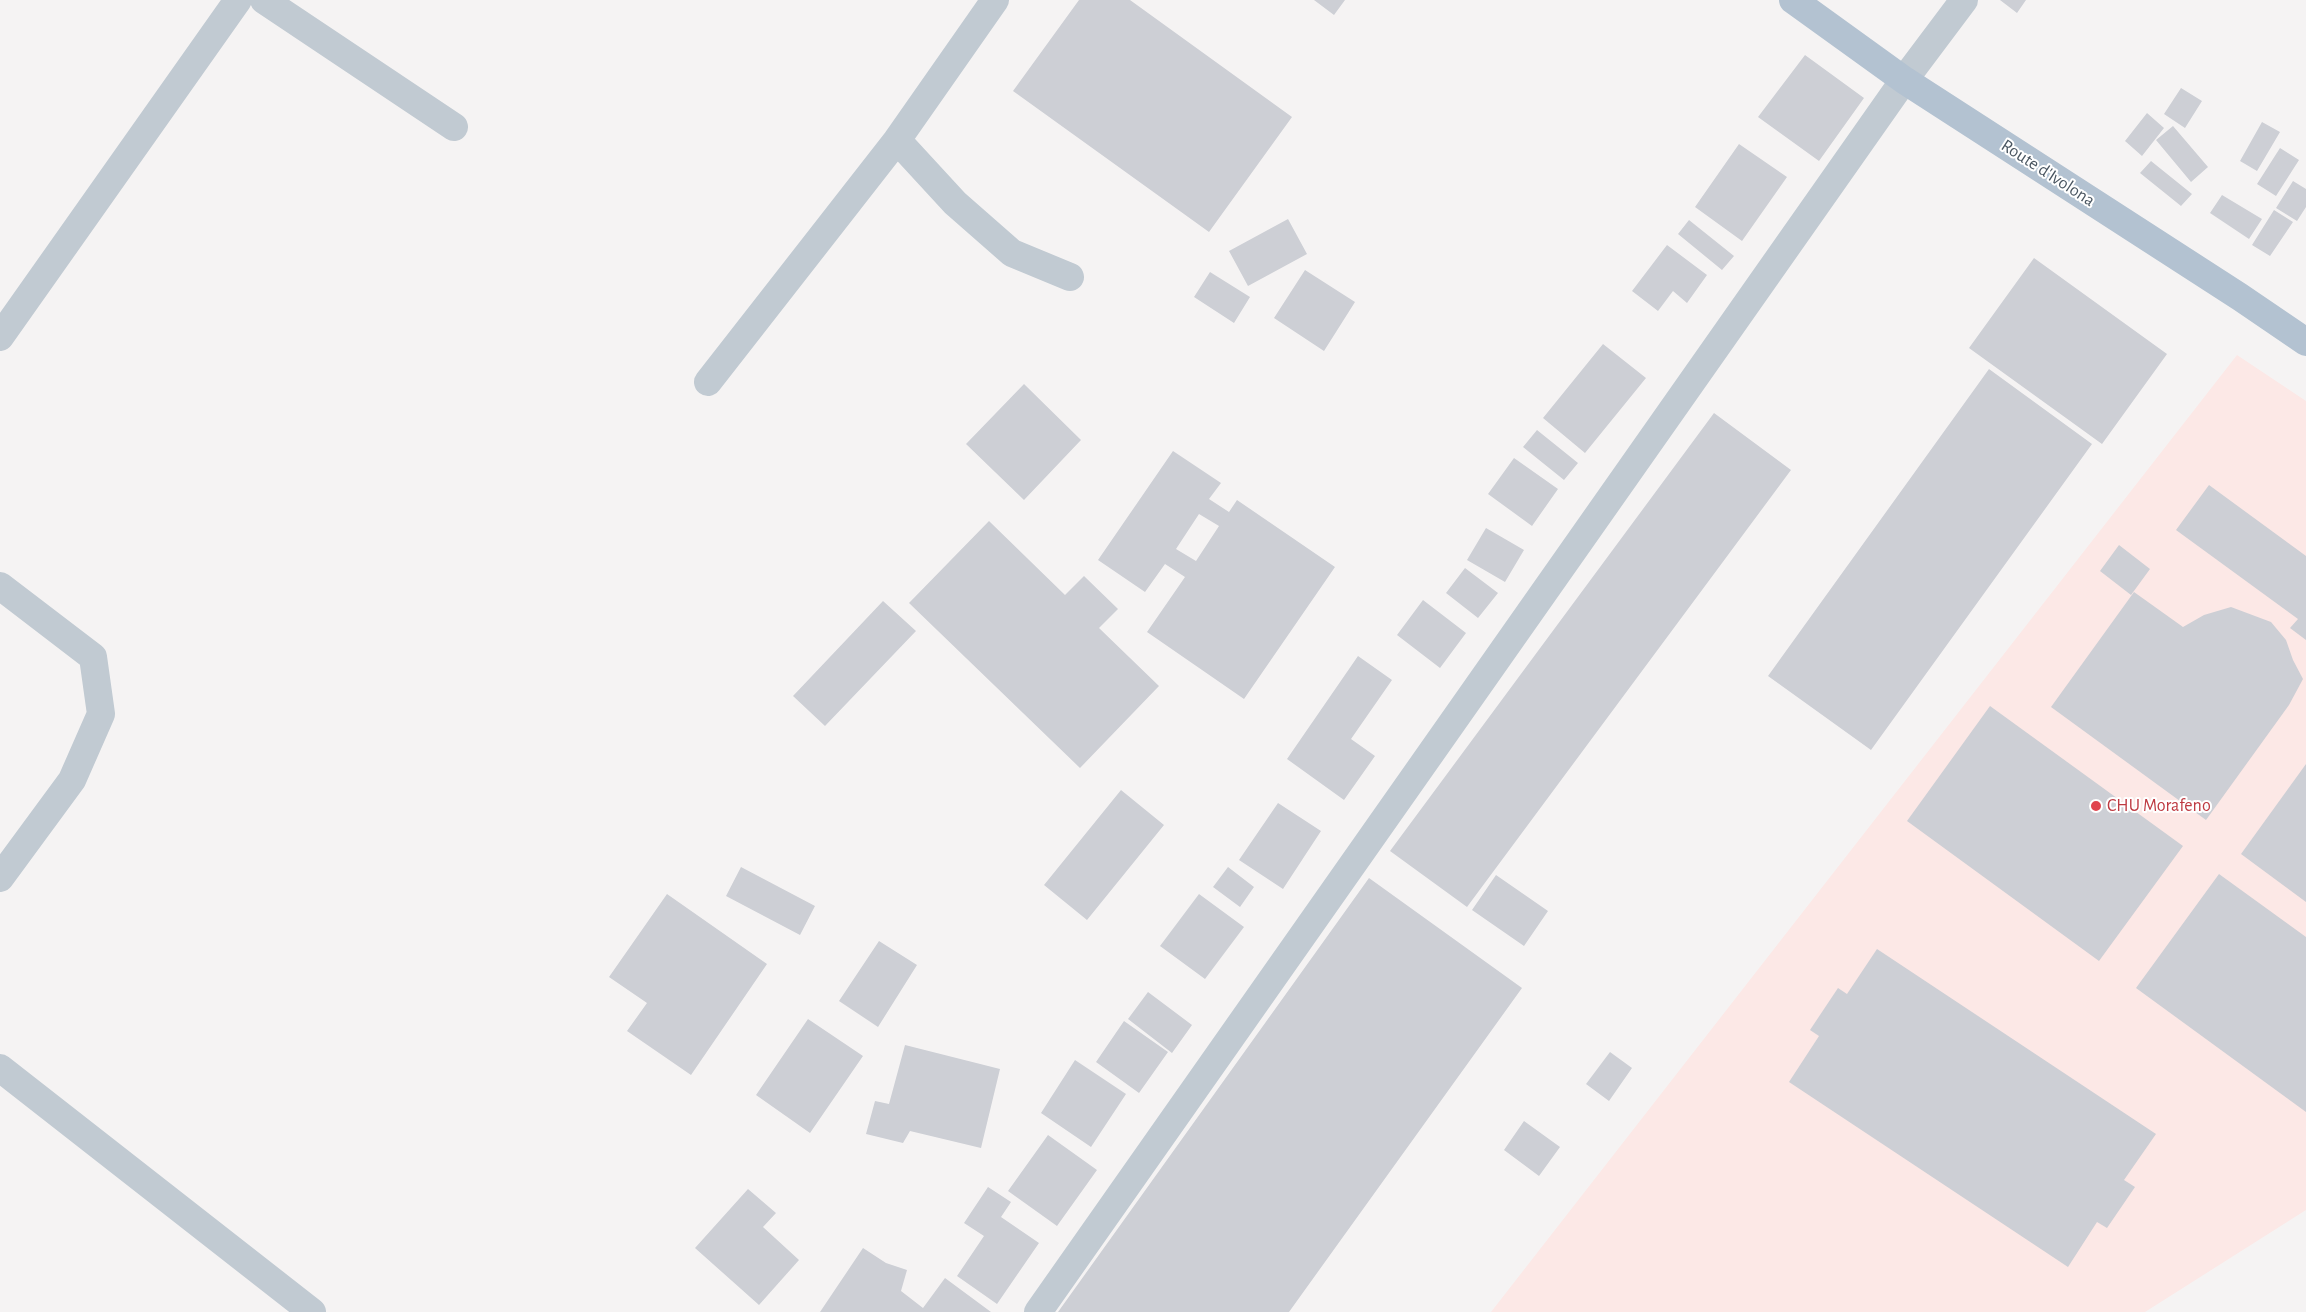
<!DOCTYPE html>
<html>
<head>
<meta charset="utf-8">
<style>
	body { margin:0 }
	canvas { display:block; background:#f5f3f3 }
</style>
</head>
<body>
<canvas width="2306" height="1312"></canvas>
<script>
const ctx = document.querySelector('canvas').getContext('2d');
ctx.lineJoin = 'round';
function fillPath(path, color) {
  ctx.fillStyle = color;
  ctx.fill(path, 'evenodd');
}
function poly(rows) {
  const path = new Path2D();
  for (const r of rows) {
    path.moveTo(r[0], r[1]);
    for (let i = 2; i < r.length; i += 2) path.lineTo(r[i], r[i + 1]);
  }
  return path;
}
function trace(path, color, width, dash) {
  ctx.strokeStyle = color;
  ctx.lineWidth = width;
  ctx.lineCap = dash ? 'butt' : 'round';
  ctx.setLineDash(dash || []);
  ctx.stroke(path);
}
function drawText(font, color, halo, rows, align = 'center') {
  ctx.font = font + ' "Alegreya Sans",sans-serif';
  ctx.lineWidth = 4;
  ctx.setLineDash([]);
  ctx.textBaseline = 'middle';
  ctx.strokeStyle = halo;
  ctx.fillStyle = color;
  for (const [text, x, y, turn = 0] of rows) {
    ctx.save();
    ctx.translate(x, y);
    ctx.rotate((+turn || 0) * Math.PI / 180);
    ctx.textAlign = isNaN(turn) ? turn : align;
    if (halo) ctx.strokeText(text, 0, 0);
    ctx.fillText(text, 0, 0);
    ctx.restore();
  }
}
const medical = poly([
	[2237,355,2306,401,2306,1210,2145,1312,1491,1312]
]);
const building = poly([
	[1079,0,1130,0,1292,117,1209,232,1013,91],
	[1314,0,1345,0,1334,15],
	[2000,0,2026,0,2017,13],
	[1805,55,1864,98,1819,161,1758,117],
	[2181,88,2202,101,2185,128,2164,114],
	[2147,113,2164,128,2142,156,2125,141],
	[2262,122,2280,132,2257,171,2240,161],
	[2173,126,2208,167,2191,182,2156,140],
	[1739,144,1787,177,1742,241,1695,207],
	[2280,148,2299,160,2276,196,2257,184],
	[2151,161,2192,194,2181,206,2140,173],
	[2293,181,2306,189,2306,207,2297,221,2276,208],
	[2222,195,2262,219,2249,239,2210,213],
	[2274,210,2293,222,2270,256,2252,245],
	[1288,219,1307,254,1248,286,1229,251],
	[1689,220,1734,256,1722,270,1678,234],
	[1667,245,1707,275,1687,303,1673,291,1658,311,1632,291],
	[2034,258,2167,354,2102,444,1969,348],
	[1305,270,1355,302,1324,351,1274,318],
	[1210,272,1250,297,1234,323,1194,297],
	[1603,344,1646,378,1585,453,1543,418],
	[1989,369,2092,444,1871,750,1768,676],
	[1024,384,1081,440,1024,500,966,444],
	[1714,413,1791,470,1467,907,1390,851],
	[1537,430,1578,463,1564,480,1523,447],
	[1173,451,1221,483,1209,499,1229,512,1237,500,1335,567,1244,699,1147,632,1185,577,1165,564,1145,592,1098,560],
	[1199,514,1219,526,1196,561,1176,549],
	[1514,458,1558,489,1532,526,1488,494],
	[2209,485,2306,556,2306,640,2290,628,2298,619,2176,530],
	[989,521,1065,595,1084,576,1118,609,1099,628,1159,686,1080,768,909,603],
	[1486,528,1524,550,1505,582,1467,560],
	[2119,545,2150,569,2131,595,2100,571],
	[1465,568,1498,593,1478,618,1446,593],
	[2134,592,2183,627,2204,615,2231,607,2271,622,2286,640,2293,660,2303,679,2289,705,2206,820,2051,707],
	[1423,600,1466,633,1440,668,1397,635],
	[883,601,916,631,825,726,793,696],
	[1358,656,1392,680,1351,739,1375,756,1344,800,1287,759],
	[1990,706,2183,846,2099,961,1907,821],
	[2306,764,2306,902,2241,854],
	[1121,790,1164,825,1087,920,1044,885],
	[1278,803,1321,831,1283,889,1239,860],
	[741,867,815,906,800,935,726,896],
	[1228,867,1254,887,1240,907,1213,887],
	[2219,874,2306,937,2306,1112,2136,988],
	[1496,875,1548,911,1524,946,1472,910],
	[1369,878,1522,988,1289,1312,1058,1312],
	[667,894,767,964,691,1075,627,1031,647,1003,609,977],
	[1199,894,1244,927,1205,979,1160,946],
	[879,941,917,965,878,1027,839,1001],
	[1877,949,2156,1134,2124,1180,2135,1187,2107,1228,2097,1222,2068,1267,1789,1082,1819,1036,1810,1030,1838,988,1847,994],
	[1148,992,1192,1025,1172,1053,1128,1019],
	[808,1019,863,1056,810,1133,756,1095],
	[1124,1021,1168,1052,1139,1093,1096,1062],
	[905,1045,1000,1069,981,1148,910,1131,903,1143,866,1134,875,1101,889,1104],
	[1610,1052,1632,1068,1609,1101,1586,1084],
	[1075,1060,1126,1094,1091,1147,1041,1113],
	[1524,1121,1560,1147,1539,1176,1504,1150],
	[1048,1135,1097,1170,1057,1226,1008,1191],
	[988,1187,1011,1202,1001,1217,1039,1243,997,1304,957,1276,984,1236,964,1223],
	[748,1189,776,1213,763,1227,799,1260,759,1305,695,1248],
	[863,1248,886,1263,907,1270,901,1291,923,1308,945,1278,991,1312,820,1312]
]);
const minor = poly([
	[264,0,454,127],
	[995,0,897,140,955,203,1012,253,1070,277],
	[0,337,238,0],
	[708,382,897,140],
	[0,878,72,780,101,714,93,657,0,586],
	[0,1068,312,1312],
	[1038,1312,1904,80,1964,0]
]);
const major = poly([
	[1793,0,1904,80,2240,297,2306,342]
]);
const markers = [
	[2096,806,6,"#e0444e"]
];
const streetNames = [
	["Route d'Ivolona",2048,173,33]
];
const healthNames = [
	["CHU Morafeno",2107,806]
];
fillPath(medical, '#fce8e6');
fillPath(building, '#cdcfd5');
trace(minor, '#c1cad2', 28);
trace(major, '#b3c2d1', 28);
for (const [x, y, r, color] of markers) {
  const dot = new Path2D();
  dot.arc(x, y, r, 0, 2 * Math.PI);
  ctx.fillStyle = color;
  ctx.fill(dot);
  trace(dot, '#fff', 2);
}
drawText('18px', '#4a5661', '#fff', streetNames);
drawText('18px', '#be3a42', '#fff', healthNames, 'left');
</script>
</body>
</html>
